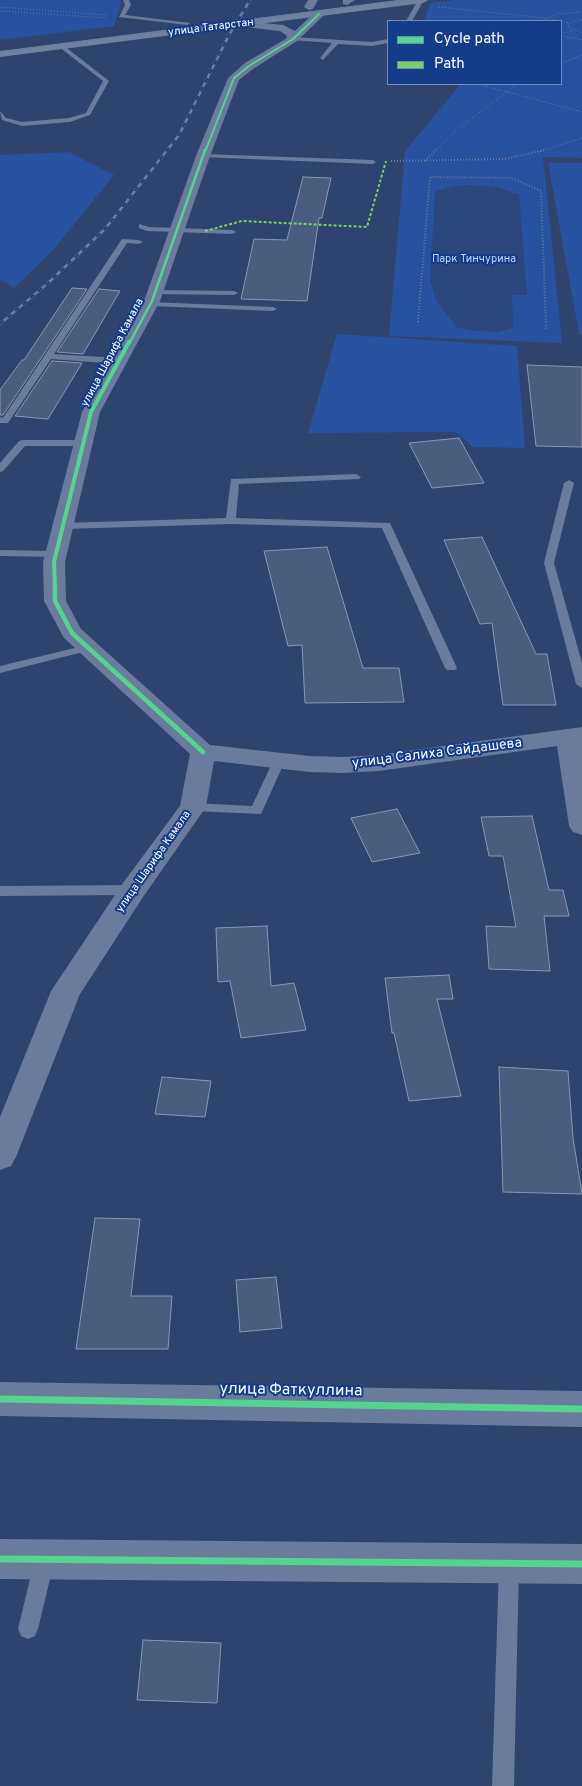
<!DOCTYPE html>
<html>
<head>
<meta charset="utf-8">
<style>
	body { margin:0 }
	#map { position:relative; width:582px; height:1786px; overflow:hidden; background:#2e446e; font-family:Overpass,sans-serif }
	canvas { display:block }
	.legend { position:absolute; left:387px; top:20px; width:175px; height:65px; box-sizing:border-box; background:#133c89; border:1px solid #718ab8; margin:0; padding:6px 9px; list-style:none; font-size:15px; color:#fff }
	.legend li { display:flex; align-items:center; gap:10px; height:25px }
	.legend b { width:25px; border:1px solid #718ab8 }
</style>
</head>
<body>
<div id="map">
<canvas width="582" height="1786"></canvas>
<ul class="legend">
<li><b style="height:6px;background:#53d58f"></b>Cycle path</li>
<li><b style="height:6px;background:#78d068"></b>Path</li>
</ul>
</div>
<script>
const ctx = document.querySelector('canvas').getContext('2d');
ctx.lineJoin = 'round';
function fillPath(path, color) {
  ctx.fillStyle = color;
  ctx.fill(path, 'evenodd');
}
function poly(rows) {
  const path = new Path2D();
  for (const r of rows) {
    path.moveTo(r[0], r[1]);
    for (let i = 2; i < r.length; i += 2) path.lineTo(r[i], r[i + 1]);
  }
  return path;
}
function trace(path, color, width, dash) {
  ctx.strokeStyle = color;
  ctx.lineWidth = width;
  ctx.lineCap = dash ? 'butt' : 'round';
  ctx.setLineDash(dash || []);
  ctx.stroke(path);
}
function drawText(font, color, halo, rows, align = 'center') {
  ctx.font = font + ' Overpass,sans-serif';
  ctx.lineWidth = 4;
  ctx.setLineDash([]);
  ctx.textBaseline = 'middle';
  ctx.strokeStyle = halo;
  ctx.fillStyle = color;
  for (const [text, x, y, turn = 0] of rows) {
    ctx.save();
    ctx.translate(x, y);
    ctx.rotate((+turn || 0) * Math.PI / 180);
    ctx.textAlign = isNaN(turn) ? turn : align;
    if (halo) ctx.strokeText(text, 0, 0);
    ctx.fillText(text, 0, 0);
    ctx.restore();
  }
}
const green = poly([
	[0,0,120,0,121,4,114,26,0,40],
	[454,0,582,0,582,158,543,157,562,343,389,336,405,151,460,85,459,84,561,84,561,21,424,21,430,3],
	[69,152,114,175,55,248,14,288,0,279,0,155],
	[548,163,582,163,582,335,579,334],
	[337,334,517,346,525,448,473,447,455,432,308,433]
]);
const water = poly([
	[465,185,498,187,519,195,527,295,512,295,513,328,497,332,475,331,457,327,436,301,430,280,435,192,454,186]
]);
const building = poly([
	[303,177,331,178,322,218,319,218,307,301,241,299,254,239,287,240,303,177],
	[72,288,87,289,3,415,0,415,0,390,22,360,24,360,72,288],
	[99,289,120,291,83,354,57,352,99,289],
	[52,361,82,363,48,419,15,416,52,361],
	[527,365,582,367,582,447,536,446,527,365],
	[459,438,484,483,432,488,409,443,459,438],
	[482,537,536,654,547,654,556,705,503,705,492,623,480,624,444,540,482,537],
	[327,547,363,668,399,668,404,702,305,703,302,645,288,646,264,551,327,547],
	[397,809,420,853,372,862,351,818,397,809],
	[532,816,549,890,563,890,569,916,544,916,550,971,489,969,486,926,516,927,503,856,489,856,481,817,532,816],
	[267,926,271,986,294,983,306,1030,241,1038,230,981,218,982,216,928,267,926],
	[449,975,453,999,437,999,461,1096,409,1101,394,1033,392,1033,385,978,449,975],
	[499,1067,568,1071,573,1138,582,1194,503,1192,499,1067],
	[162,1077,211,1081,205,1117,155,1114,162,1077],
	[95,1218,140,1219,131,1296,172,1296,168,1349,76,1349,95,1218],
	[276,1277,282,1328,240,1332,236,1280,276,1277],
	[143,1640,221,1643,217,1703,137,1700,143,1640]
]);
const pathFar1 = poly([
	[0,7,107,15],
	[439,7,545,18,570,23],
	[0,11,107,18],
	[582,20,570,23,568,27,582,33],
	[542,21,556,14,582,12],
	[561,33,573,31],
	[561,36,582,40],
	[561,64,582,55],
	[478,84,582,112],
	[434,152,456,130,518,84],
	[538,152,582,138]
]);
const path = poly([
	[391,161,505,159,544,150],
	[425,161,436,150],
	[418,322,430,177,512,178,541,191,546,329]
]);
const service = poly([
	[123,0,129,0,131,5,125,15,190,23,187,25,119,17,125,5,123,0],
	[418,0,424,0,412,21,406,21,418,0],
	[293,37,372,42,388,39,388,43,372,46,338,44,323,60,320,58,332,43,291,40,293,37],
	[59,45,63,45,109,81,90,115,70,122,22,126,2,120,0,111,6,118,22,122,69,118,86,113,103,81,59,47,59,45],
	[203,154,373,160,376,162,373,164,201,157,201,155,203,154],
	[139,224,149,227,232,230,236,232,232,234,147,231,139,228,139,224],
	[122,239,139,240,143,242,139,244,127,243,54,354,119,358,123,361,119,364,51,359,8,423,0,423,0,417,3,418,122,239],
	[153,290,234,291,238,293,234,295,156,294,153,294,153,290],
	[148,302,273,307,277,309,273,311,151,306,148,306,148,302],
	[22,440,84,440,89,443,84,446,25,446,3,471,0,472,0,463,19,441,22,440],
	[356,474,361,477,359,479,239,484,236,518,390,523,457,668,455,670,447,670,445,668,382,528,231,524,63,529,58,526,63,523,226,518,231,479,356,474],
	[569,480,574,483,554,563,582,663,582,688,576,684,544,563,564,483,569,480],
	[0,550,57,551,62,554,57,557,0,556,0,550],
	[87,645,93,648,91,650,0,673,0,666,87,645],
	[279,757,285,761,261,814,193,811,187,807,193,803,252,806,273,761,279,757],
	[133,885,138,887,140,890,138,893,133,895,0,896,0,886,133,885],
	[44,1552,51,1555,54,1562,38,1629,35,1636,28,1639,21,1636,18,1629,34,1562,37,1555,44,1552],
	[509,1556,516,1559,519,1566,514,1786,492,1786,499,1566,502,1559,509,1556]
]);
const minor = poly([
	[319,11,323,12,324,14,323,16,297,41,253,69,239,80,210,156,160,301,100,412,65,562,66,601,81,629,210,745,309,756,343,757,379,755,582,727,582,835,573,832,569,826,557,746,379,771,343,773,309,772,214,761,206,807,143,897,80,994,16,1157,11,1166,0,1170,0,1117,51,991,123,883,180,806,190,754,64,638,44,601,43,562,82,412,144,301,196,156,228,78,245,63,287,38,286,35,280,31,245,27,239,24,245,21,283,25,295,31,315,12,319,11],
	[0,1382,582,1391,582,1427,0,1416,0,1382],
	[0,1539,582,1544,582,1584,0,1579,0,1539]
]);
const tertiary = poly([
	[308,0,318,0,313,9,309,10,304,7,308,0],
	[343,0,355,0,347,5,343,4,343,0]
]);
const secondary = poly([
	[398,0,428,0,423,3,0,57,0,51,398,0]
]);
const tram = poly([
	[0,52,404,0]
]);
const rail = poly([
	[0,324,48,283,105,229,179,135,229,35,250,0]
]);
const quiet = poly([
	[205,231,242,221,367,227,386,161]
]);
const cyclewayFar4 = poly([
	[205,152,234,78,249,66,293,39,319,14]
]);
const cyclewayFar3 = poly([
	[129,344,152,301,205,150]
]);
const cyclewayFar2 = poly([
	[55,587,54,562,91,412,129,342]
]);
const cyclewayFar1 = poly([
	[55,586,55,601,72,633,203,752]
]);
const cycleway = poly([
	[0,1399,582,1409],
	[0,1559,582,1564]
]);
const farStreetnames = [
	["улица Татарстан",211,28,-7],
	["улица Шарифа Камала",113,353,-62],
	["улица Шарифа Камала",154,862,-55]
];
const farParknames = [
	["Парк Тинчурина",474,260]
];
const streetNames = [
	["улица Салиха Сайдашева",437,754,-7]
];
const nearStreetnames = [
	["улица Фаткуллина",291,1391,1]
];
fillPath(green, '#2652a0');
fillPath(water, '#29467d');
fillPath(building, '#4b5d7e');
trace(building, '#8997b1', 1);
trace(pathFar1, '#6a7b9c', 1, [1, 2]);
trace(path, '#6a7b9c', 2, [1, 2]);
fillPath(service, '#6a7b9c');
fillPath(minor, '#6a7b9c');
fillPath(tertiary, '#6a7b9c');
fillPath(secondary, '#70809f');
trace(tram, '#6c7d9b', 1);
trace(rail, '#6c7d9b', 2.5);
trace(rail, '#133c89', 2, [5]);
trace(quiet, '#78d068', 2, [3, 2]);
trace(cyclewayFar4, '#53d58f', 2);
trace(cyclewayFar3, '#53d58f', 2.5);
trace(cyclewayFar2, '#53d58f', 4);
trace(cyclewayFar1, '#53d58f', 4.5);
trace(cycleway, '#53d58f', 7);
drawText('11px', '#fff', '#133c89', farStreetnames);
drawText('11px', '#bfd5fc', '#133c89', farParknames);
drawText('14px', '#fff', '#133c89', streetNames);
drawText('16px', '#fff', '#133c89', nearStreetnames);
</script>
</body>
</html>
